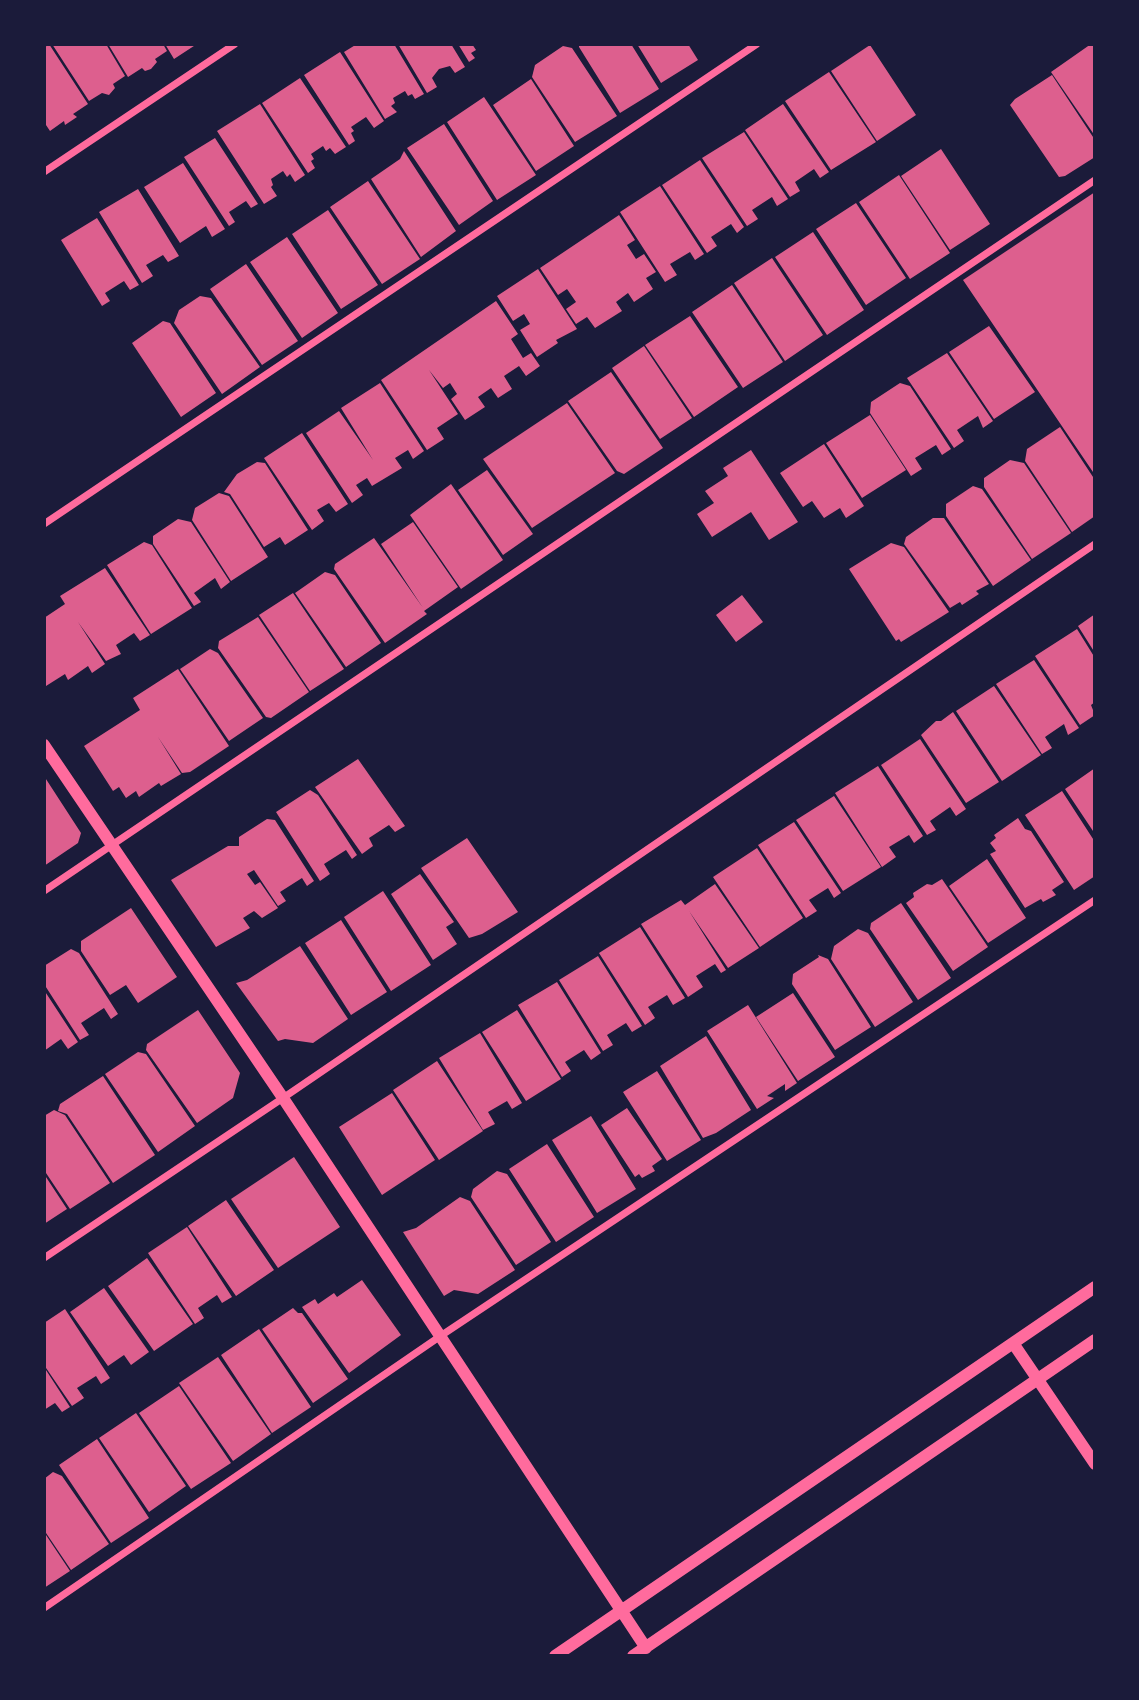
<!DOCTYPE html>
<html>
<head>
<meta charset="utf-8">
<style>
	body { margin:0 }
	#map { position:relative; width:1139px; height:1700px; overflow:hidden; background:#1b1b3a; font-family:"Zilla Slab",serif }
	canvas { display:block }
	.frame { position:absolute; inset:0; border:46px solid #1b1b3a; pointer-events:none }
</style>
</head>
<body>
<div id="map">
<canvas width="1139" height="1700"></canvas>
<div class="frame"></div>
</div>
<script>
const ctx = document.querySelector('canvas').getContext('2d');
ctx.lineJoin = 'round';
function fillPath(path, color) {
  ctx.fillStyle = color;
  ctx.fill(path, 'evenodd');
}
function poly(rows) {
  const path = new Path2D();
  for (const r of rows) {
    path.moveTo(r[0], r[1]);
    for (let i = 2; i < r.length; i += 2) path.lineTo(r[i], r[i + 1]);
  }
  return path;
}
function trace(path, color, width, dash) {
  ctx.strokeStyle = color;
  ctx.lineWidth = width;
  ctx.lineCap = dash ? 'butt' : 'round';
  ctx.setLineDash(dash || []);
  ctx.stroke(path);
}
const building = poly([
	[49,44,88,104,73,114,77,117,65,125,64,121,50,131,44,122,44,48],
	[52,44,106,44,125,76,113,84,115,88,109,95,102,93,89,101],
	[108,44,163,44,167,51,155,59,157,62,151,69,145,71,142,68,128,77],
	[165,44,197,44,174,59],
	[357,44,394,44,424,94,415,99,412,94,408,96,405,91,393,98,395,103,391,106,397,112,385,119,344,52],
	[398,44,451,44,465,67,455,73,450,66,439,69,432,78,437,87,427,93],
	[458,44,472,44,476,50,471,53,475,58,469,62],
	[579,44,631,44,659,89,620,113,579,47],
	[637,44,688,44,698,60,661,83],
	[1091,44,1095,44,1095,136,1051,72],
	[870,45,916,115,877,141,831,71],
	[563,46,572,48,617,116,575,142,532,77,535,65],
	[340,52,384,121,374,128,366,117,351,127,354,131,351,133,355,141,349,145,304,75],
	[829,72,876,142,831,170,785,101],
	[1052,75,1095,140,1095,157,1065,176,1059,177,1010,105,1015,99],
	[300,78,346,147,335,154,330,148,326,151,323,146,311,154,314,159,311,161,315,168,308,173,262,103],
	[531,79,574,146,536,171,493,105],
	[484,97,536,175,497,200,447,122],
	[260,104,305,175,295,182,290,174,287,177,283,171,271,179,273,185,271,187,277,196,264,204,217,131],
	[783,104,829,172,820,178,814,169,795,182,800,191,790,197,745,130],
	[444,124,493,201,459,225,407,148],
	[744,132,788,199,777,206,772,197,752,210,758,219,747,226,702,158],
	[215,138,258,204,251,208,246,201,229,212,235,222,229,226,184,157],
	[941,149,990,224,950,250,901,176],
	[404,151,456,231,421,257,371,179,400,159],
	[700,160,744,227,737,233,731,224,711,237,717,246,707,253,662,185],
	[183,163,225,229,212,237,206,226,180,243,144,187],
	[899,175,950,253,910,279,859,202],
	[368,181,420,259,382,284,330,207],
	[660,186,704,254,695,260,690,252,670,264,677,275,665,282,620,212],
	[138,189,179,256,168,262,163,255,146,265,153,276,142,283,99,212],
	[1095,192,1095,475,963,280],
	[856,203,906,278,866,305,816,229],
	[328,210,378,285,341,309,292,234],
	[619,215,635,240,627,245,636,259,644,254,656,272,646,278,653,289,634,302,628,293,616,302,622,311,595,328,587,317,576,324,566,309,576,302,567,289,558,295,540,268],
	[97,218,139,285,130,290,124,281,105,293,110,301,102,306,61,240],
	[813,232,864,310,827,335,775,257],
	[287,237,338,313,302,338,250,262],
	[772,258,823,335,785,361,734,283],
	[246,264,298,341,262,365,210,289],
	[538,269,577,329,556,340,558,343,537,357,520,330,530,324,524,314,513,321,497,296],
	[732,285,783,362,743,388,692,312],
	[200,296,211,298,260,367,222,394,174,323,179,310],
	[496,301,518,334,511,339,523,358,531,353,540,366,526,376,519,366,504,376,512,389,498,398,491,388,478,397,485,407,465,420,451,399,457,394,450,383,443,388,429,370,458,414,437,428,444,439,427,450,381,380],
	[690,316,738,387,694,417,645,345],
	[163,321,170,323,216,393,181,417,132,343],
	[989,326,1035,392,994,419,949,352],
	[644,346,692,418,660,439,612,368],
	[947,353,993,421,983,428,978,416,957,430,964,441,954,448,907,378],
	[611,372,663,448,624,474,617,471,568,401],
	[380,383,424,451,413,459,408,450,395,458,402,468,372,486,367,478,356,485,363,495,352,503,306,433,339,411,373,460,341,408],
	[900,383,910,386,951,449,942,455,936,445,915,458,922,469,911,476,870,413,871,402],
	[567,403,615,473,532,528,483,459],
	[870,415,906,470,862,498,826,443],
	[1060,427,1095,480,1095,516,1072,532,1025,461,1027,449],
	[302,433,348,504,336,512,329,503,317,510,324,521,312,530,264,458],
	[824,444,864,506,846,518,840,508,824,518,812,501,803,507,780,473],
	[751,450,798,522,769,540,751,512,712,537,697,514,714,503,705,491,728,476,723,468],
	[1010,460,1024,463,1071,533,1032,559,984,487,984,478],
	[257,462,265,463,308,530,285,545,280,537,264,547,230,494,224,492,237,474],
	[487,470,533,534,503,555,458,490],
	[451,484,503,560,461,589,410,515],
	[973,486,982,489,1031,560,993,586,946,516,946,504],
	[219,493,229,496,268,557,231,581,192,520,195,508],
	[933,518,944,518,989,584,976,591,979,594,962,605,960,602,950,608,904,544,906,537],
	[178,519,191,522,230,582,221,589,215,578,194,593,201,602,194,606,153,544,153,536],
	[413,522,458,587,424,611,427,614,385,643,334,569,335,564,374,538,423,608,381,544],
	[144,542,152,545,192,608,151,634,107,565],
	[891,543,904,547,949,612,901,642,899,639,896,641,849,569],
	[105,568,150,635,140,641,134,633,116,645,121,654,106,661,78,622,105,664,92,673,88,666,68,680,65,674,46,686,44,683,44,618,65,604,60,596],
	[325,572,335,575,381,643,346,667,295,593],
	[293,593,344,669,310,691,259,615],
	[742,595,763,622,736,642,716,615],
	[1095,614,1095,653,1078,626],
	[258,617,309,692,271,718,266,717,218,648,219,641],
	[1077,629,1095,658,1095,702,1091,705,1095,715,1080,725,1035,656],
	[210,649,218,653,263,718,229,741,180,669],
	[1034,660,1079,728,1068,735,1064,724,1045,737,1052,748,1042,754,996,684],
	[178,669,229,746,190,772,182,773,158,737,181,774,161,786,159,783,139,797,136,791,126,798,119,787,113,791,84,746,140,710,133,698],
	[994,686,1041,755,1002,781,956,711],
	[953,712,999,782,966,803,921,735,936,721,941,721],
	[920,739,966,809,956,816,950,807,930,821,936,830,927,835,881,765],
	[358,759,405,826,395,832,389,825,369,838,373,846,362,854,315,787],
	[878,766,923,836,914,843,909,835,889,847,896,857,882,867,835,793],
	[1095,768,1095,834,1065,789],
	[44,776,81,833,78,843,44,866],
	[310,790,318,795,357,855,352,859,346,850,324,864,330,874,320,881,276,812],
	[1062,791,1095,842,1095,876,1074,890,1025,815],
	[834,796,881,867,843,891,796,820],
	[1018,818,1025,829,1031,831,1064,882,1052,890,1056,895,1043,902,1041,899,1025,908,990,854,996,851,990,843,996,838,994,835],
	[267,819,275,820,314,881,307,886,302,878,280,892,286,901,278,906,254,870,247,874,255,885,260,882,278,908,262,918,254,911,243,918,250,928,216,947,171,880,228,846,239,846,239,837],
	[794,822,841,893,834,898,828,888,809,900,817,911,806,918,758,845],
	[467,838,518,912,482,934,469,938,421,868],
	[757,848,803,918,760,947,713,877],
	[987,859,1026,918,988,943,949,886],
	[420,874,454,922,446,927,457,944,433,960,391,894],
	[942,879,988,947,953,971,906,903,914,897,913,893,927,884,932,885],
	[715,884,759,948,728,968,689,911,726,970,721,973,715,964,696,976,703,987,688,997,641,924,681,900,685,905],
	[383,891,431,965,391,991,344,917],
	[901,903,951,978,918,1000,870,929,871,923],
	[131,908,177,977,138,1003,126,985,110,995,81,951,81,941],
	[341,920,387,992,351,1015,305,943],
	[640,927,685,998,673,1005,667,995,648,1007,655,1018,645,1025,599,953],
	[858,929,868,933,913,1002,875,1027,831,959,834,946],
	[300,946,348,1019,313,1043,285,1039,278,1041,236,983,247,980],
	[71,949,79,953,118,1014,111,1019,104,1008,81,1023,89,1035,80,1040,44,984,44,966],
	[818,955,828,959,871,1027,835,1050,792,984,793,974,819,957],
	[598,956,642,1026,632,1032,626,1023,607,1035,613,1045,603,1051,559,980],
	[557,982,601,1053,591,1060,584,1050,565,1062,571,1071,562,1077,518,1005],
	[44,990,78,1042,68,1049,61,1039,44,1051],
	[793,993,835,1057,798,1081,756,1017],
	[748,1005,797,1083,785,1091,785,1084,767,1096,774,1098,757,1109,707,1031],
	[198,1010,240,1073,233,1098,197,1123,146,1050,147,1044],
	[517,1010,561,1079,526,1101,482,1032],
	[480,1033,522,1103,512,1109,507,1101,488,1112,495,1124,483,1130,439,1058],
	[706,1036,751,1110,716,1133,703,1138,660,1066],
	[138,1052,146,1054,195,1126,158,1152,105,1074],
	[437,1061,483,1131,439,1160,393,1090],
	[657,1071,701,1140,667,1161,623,1092],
	[103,1076,155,1155,113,1183,67,1114,58,1111,60,1104],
	[392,1093,435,1160,382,1195,339,1127],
	[627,1108,662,1159,652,1166,655,1171,642,1178,639,1174,635,1177,601,1125],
	[54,1110,65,1115,110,1183,70,1209,44,1170,44,1116],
	[591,1116,636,1189,597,1213,552,1140],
	[547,1144,594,1217,556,1242,509,1169],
	[294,1157,340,1227,278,1268,231,1199],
	[497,1171,507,1174,551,1242,516,1265,471,1197,473,1189],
	[44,1174,67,1209,44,1224],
	[460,1197,470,1201,515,1270,478,1294,454,1290,444,1296,403,1232,416,1228],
	[226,1200,274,1270,236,1296,188,1226],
	[187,1227,232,1297,222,1303,217,1295,198,1308,204,1318,195,1324,148,1253],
	[147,1258,193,1324,154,1351,108,1286],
	[362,1280,401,1335,349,1373,302,1307,315,1299,318,1304,334,1293,337,1297],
	[104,1288,149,1352,131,1365,124,1355,108,1366,70,1312],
	[293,1308,298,1313,302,1313,348,1379,313,1403,262,1329],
	[65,1309,110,1378,101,1384,96,1376,77,1388,84,1398,72,1406,44,1365,44,1323],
	[259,1329,311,1407,272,1433,221,1355],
	[218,1357,271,1434,233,1461,179,1383],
	[44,1367,70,1407,62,1412,55,1403,44,1410],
	[179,1386,231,1463,191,1489,139,1413],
	[136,1413,186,1486,149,1512,99,1438],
	[97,1439,149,1518,111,1543,59,1465],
	[53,1472,62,1476,109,1544,71,1570,44,1530,44,1479],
	[44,1532,70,1571,44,1588]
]);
const minor = poly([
	[44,172,235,44],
	[44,524,757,44],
	[44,891,1095,180],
	[44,1258,283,1098,1095,544],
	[44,1608,442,1335,1095,900]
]);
const tertiary = poly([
	[44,745,283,1098,646,1648],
	[1013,1343,1095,1464],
	[555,1656,1095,1287],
	[633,1656,1095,1340]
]);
fillPath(building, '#dd5f8e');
trace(minor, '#ff6b9d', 7);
trace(tertiary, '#ff6b9d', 12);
</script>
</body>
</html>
